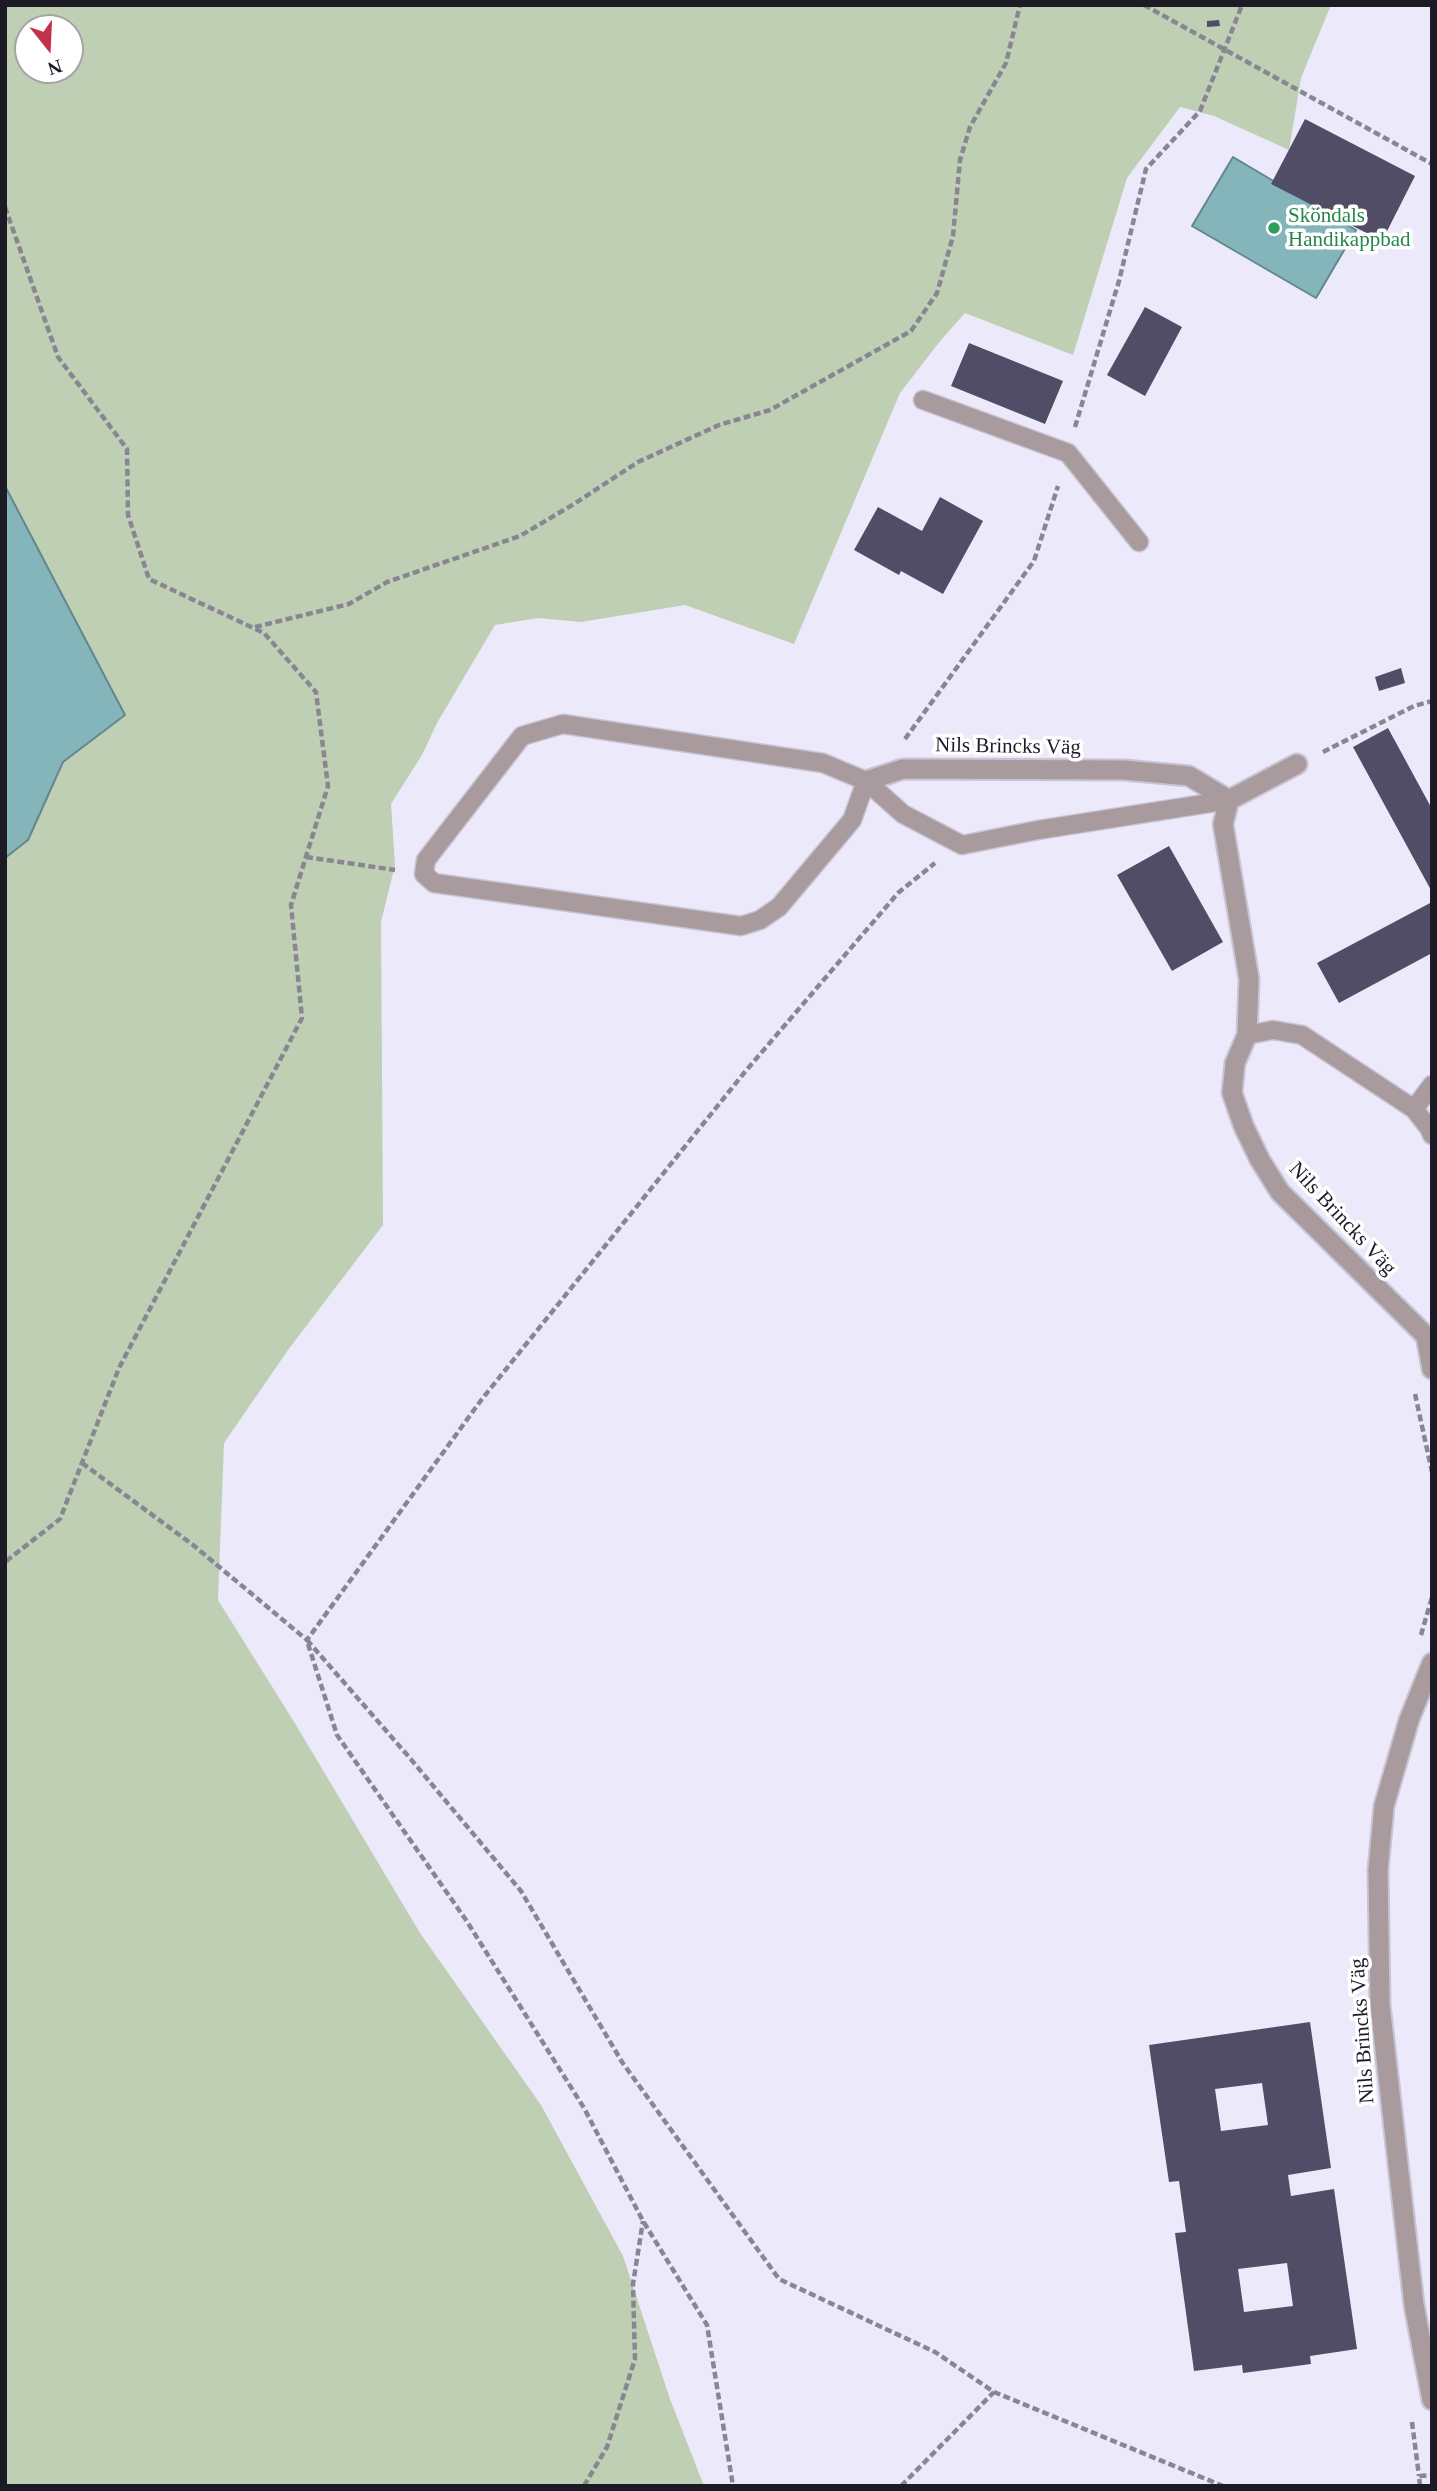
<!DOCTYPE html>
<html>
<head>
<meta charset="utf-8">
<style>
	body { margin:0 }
	#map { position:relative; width:1437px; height:2491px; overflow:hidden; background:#ece9fb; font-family:Georgia,serif }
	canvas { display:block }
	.frame { position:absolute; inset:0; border:7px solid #1c1a24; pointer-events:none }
	.north { position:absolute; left:14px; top:14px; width:70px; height:70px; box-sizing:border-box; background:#fff; border:2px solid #a4a3a7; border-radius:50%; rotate:162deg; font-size:19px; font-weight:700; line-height:28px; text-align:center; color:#1c1a24 }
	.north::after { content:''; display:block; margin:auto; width:24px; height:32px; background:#c2324f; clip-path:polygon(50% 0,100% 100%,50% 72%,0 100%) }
</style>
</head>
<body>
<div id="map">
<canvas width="1437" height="2491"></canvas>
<div class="frame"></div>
<div class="north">N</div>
</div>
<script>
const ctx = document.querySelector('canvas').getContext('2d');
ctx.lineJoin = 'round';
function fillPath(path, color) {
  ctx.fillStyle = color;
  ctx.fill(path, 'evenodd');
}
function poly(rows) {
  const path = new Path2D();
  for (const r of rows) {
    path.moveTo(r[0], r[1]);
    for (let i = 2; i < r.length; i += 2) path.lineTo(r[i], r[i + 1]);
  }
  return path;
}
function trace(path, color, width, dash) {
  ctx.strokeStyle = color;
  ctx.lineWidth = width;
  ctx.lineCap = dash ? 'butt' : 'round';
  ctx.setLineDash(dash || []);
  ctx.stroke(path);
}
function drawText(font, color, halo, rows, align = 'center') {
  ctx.font = font + ' Georgia,serif';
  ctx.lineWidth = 7;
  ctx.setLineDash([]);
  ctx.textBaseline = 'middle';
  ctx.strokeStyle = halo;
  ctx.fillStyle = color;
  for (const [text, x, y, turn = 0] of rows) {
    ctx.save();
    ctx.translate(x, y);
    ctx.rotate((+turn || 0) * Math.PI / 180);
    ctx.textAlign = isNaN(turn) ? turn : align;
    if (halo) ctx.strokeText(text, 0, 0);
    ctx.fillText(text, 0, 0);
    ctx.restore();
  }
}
const green = poly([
	[5,5,1331,5,1301,78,1289,150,1214,116,1180,107,1127,178,1073,355,965,313,941,340,900,393,794,644,685,605,581,622,538,618,495,625,437,723,422,755,391,804,395,865,381,922,383,1225,288,1350,224,1443,218,1600,296,1725,420,1933,541,2105,623,2256,670,2399,704,2486,5,2486,5,858,28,840,63,762,125,715,5,486],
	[28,28,70,28,70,70,28,70]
]);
const water = poly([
	[1233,157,1356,230,1316,298,1192,226,1233,157],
	[5,486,125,715,63,762,28,840,5,858,5,486]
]);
const building = poly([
	[1219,20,1220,26,1207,27,1207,21],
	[1305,119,1415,176,1382,241,1271,184],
	[1145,307,1182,327,1145,396,1107,375],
	[969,343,1063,381,1045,424,951,386],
	[940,497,983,521,943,594,901,571,899,575,854,550,878,507,922,531],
	[1401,668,1405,683,1379,691,1375,677],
	[1388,728,1432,809,1432,892,1353,747],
	[1169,846,1223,942,1172,971,1117,875],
	[1432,902,1432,953,1339,1003,1317,963],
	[1310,2022,1331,2168,1288,2175,1291,2196,1334,2189,1357,2349,1310,2356,1311,2364,1243,2373,1242,2365,1194,2371,1175,2233,1186,2232,1179,2181,1169,2182,1149,2045],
	[1262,2083,1268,2125,1221,2131,1215,2089],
	[1287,2263,1293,2306,1244,2312,1238,2269]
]);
const path = poly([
	[1144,5,1432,164],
	[5,207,58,357,127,449,128,515,149,579,264,633,316,692,328,786,291,905,302,1018,119,1368,60,1519,5,1562],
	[1075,427,1119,281,1146,169,1200,111,1242,5],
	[255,627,349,604,387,582,520,536,574,504,638,462,719,425,770,410,911,331,937,293,953,236,960,160,970,127,1006,63,1020,5],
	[905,739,1034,561,1058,486],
	[1323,752,1414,706,1432,701],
	[306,857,395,870],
	[1415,1394,1432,1472],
	[82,1463,193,1545,307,1640,482,1399,744,1073,898,893,935,863],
	[1421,1635,1432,1597],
	[307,1640,409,1757,521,1891,622,2062,779,2279,935,2352,994,2392,1223,2486],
	[308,1644,337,1735,466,1920,584,2108,643,2221,707,2325,733,2486],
	[1412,2422,1419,2476],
	[584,2486,607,2447,635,2359,633,2284,643,2221],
	[901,2486,994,2392],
	[1420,2486,1419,2476,1432,2475]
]);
const service = poly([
	[923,400,1068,453,1139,542],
	[866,781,852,820,779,907,760,920,741,926,434,883,424,874,426,860,522,736,563,724,823,763,866,781,903,814,962,845,1038,830,1229,800],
	[1247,1035,1273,1030,1302,1035,1414,1109],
	[1432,1085,1414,1109,1429,1128,1432,1135]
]);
const minor = poly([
	[1297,764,1229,800,1223,824,1249,979,1247,1035,1235,1063,1232,1093,1244,1127,1260,1160,1280,1192,1426,1336,1432,1369],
	[866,781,903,769,1124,770,1189,776,1229,800],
	[1432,1663,1409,1720,1384,1806,1378,1870,1380,2005,1414,2305,1432,2400]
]);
const markers = [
	[1274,228,7,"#2e9e5b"]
];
const leisureNames = [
	["Sköndals",1288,216],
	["Handikappbad",1288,240]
];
const streetNames = [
	["Nils Brincks Väg",1008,747,1],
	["Nils Brincks Väg",1342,1219,47],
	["Nils Brincks Väg",1363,2031,-94]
];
fillPath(green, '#bfcfb4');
fillPath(water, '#83b5bb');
trace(water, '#64868e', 2);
fillPath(building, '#524d66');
trace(service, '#c7c4d4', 21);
trace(minor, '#c7c4d4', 23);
trace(path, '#898694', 4.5, [7, 3.5]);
trace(service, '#a99a9d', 18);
trace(minor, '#a99a9d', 19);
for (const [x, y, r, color] of markers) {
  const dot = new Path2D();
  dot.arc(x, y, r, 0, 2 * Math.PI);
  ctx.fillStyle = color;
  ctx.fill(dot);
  trace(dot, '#fff', 2.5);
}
drawText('21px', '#27864d', '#fff', leisureNames, 'left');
drawText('21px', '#1c1a24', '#fff', streetNames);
</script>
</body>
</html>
